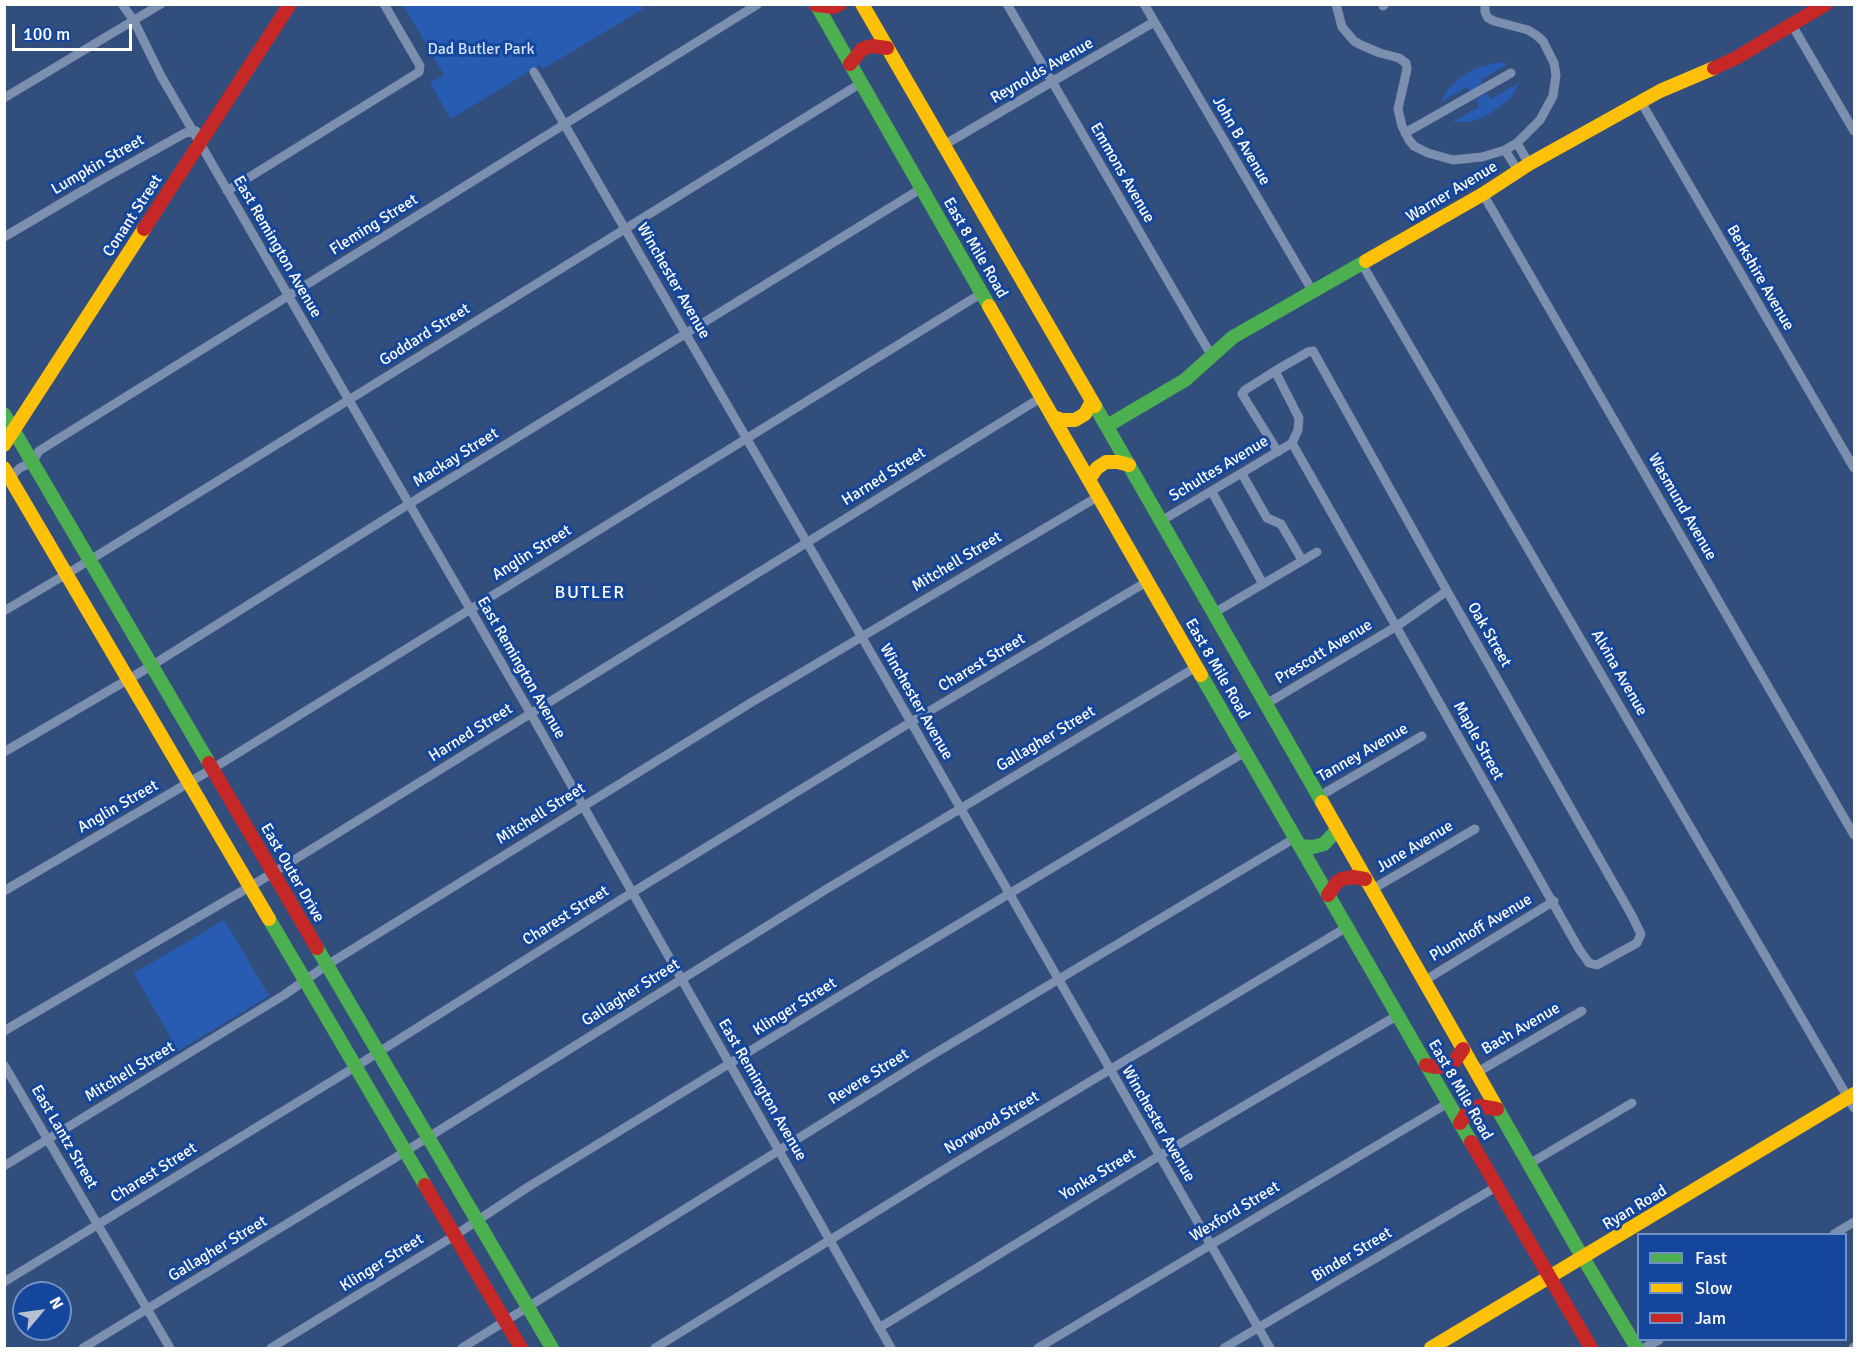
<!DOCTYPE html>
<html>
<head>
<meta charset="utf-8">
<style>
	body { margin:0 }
	#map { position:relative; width:1859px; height:1353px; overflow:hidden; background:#324e7c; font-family:Signika,sans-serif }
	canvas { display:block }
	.frame { position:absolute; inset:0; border:6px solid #fff; pointer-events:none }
	.legend { position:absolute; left:1637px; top:1233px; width:210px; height:108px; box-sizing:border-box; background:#13469c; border:2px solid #7190c4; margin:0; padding:8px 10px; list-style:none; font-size:18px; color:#fff }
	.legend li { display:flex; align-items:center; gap:12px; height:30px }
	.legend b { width:30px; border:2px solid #7190c4 }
	.north { position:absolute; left:12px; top:1281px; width:60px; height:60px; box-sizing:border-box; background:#13469c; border:2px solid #7190c4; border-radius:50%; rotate:61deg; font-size:16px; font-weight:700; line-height:24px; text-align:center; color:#fff }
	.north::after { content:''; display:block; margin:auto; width:21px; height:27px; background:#b7c1d1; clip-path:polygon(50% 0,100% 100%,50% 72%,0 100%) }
	.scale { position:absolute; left:12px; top:24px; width:120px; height:27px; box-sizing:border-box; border:3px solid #fff; border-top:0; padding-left:8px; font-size:18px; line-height:21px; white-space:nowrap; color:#fff; -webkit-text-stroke:4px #13469c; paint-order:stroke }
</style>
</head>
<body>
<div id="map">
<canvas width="1859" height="1353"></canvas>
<div class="frame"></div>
<ul class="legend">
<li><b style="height:8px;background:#4caf50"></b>Fast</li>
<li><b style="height:8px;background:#ffc107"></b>Slow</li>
<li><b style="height:8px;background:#c62828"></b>Jam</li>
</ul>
<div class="north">N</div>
<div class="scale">100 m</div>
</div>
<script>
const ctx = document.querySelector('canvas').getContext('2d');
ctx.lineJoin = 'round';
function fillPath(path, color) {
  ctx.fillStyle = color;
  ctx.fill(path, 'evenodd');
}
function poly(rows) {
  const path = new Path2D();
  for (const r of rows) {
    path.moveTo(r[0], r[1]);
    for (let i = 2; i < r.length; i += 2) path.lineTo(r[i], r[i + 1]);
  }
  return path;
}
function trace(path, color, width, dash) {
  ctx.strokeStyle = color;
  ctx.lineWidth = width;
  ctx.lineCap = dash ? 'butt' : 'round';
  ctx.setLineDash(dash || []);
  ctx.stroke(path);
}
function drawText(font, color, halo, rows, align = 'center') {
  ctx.font = font + ' Signika,sans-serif';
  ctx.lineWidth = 6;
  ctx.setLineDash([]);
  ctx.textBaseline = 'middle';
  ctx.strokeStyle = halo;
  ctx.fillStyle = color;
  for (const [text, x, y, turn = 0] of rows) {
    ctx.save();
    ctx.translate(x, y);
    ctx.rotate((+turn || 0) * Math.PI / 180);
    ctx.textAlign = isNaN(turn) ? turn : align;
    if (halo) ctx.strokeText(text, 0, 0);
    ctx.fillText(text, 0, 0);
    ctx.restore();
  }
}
const green = poly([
	[640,4,643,9,543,69,540,65,451,119,430,83,444,75,403,5],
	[1498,62,1507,64,1481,80,1483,87,1471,93,1467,87,1441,102,1447,90,1459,78,1474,69],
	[1519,83,1512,97,1490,114,1471,122,1452,122,1479,107,1476,100,1487,93,1491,99],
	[224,920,269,996,178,1051,134,973]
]);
const street = poly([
	[122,4,134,21,161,76,531,714,891,1348],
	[1007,4,1207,348,1213,355],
	[1144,4,1313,292],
	[1336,4,1342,27,1354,41,1361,45,1380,53,1399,58,1406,63,1407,69,1398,109,1402,126,1409,140,1414,146,1428,153,1453,160,1482,157,1505,150,1517,143,1540,120,1553,96,1556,75,1554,63,1543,41,1536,35,1528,30,1494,21,1488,18,1485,12,1485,4],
	[1383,6,1385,4],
	[1792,25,1854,131],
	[534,72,911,722,1270,1348],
	[4,98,161,4],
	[1641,102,1854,468],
	[1405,133,1511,73],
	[1517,143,1529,164],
	[944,145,1154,22],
	[1505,150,1518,171],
	[227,191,419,72,420,66,384,4],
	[1483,194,1854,835],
	[4,237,101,180,185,133,196,131],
	[1362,264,1854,1108],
	[1275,371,1299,418,1298,430,1292,443,1579,949,1589,963,1597,965,1637,943,1641,934,1631,914,1447,591,1313,351,1308,352,1275,371,1245,390,1242,394,1278,452],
	[1242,474,1267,518,1281,524,1302,560],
	[10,477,20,468,32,462,39,451,58,439,758,4],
	[1212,492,1263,584],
	[1161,521,1292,443],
	[4,611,90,560,861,83],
	[1214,613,1317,552],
	[1266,704,1397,626,1447,591],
	[4,752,151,666,409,504,922,188],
	[1318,797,1422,736],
	[1371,890,1475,829],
	[4,891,212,769,982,293],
	[1424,981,1554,901],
	[4,1031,273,873,1042,397],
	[4,1065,170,1348],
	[1476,1073,1582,1011],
	[1529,1164,1632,1103],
	[4,1166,284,995,327,965,752,702,1099,496],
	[1834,1234,1854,1222],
	[4,1282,355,1067,633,892,911,722,1148,581],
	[879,1328,1159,1156,1398,1015],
	[83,1348,390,1161,825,890,1196,667],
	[271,1348,454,1236,528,1187,874,975,1245,752],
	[462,1348,932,1055,1295,838],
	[655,1348,958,1161,1347,927],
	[1038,1348,1448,1103],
	[1224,1348,1496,1187],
	[1644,1348,1659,1340],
	[1853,1348,1854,1347]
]);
const fast = poly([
	[816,4,989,306],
	[1095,406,1322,802],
	[4,414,209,763],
	[1107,426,1185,380,1233,337,1366,261],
	[1201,675,1471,1142],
	[1300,846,1313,847,1324,844,1337,830],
	[269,919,425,1185],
	[317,948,552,1348],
	[1494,1103,1576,1246,1637,1348]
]);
const slow = poly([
	[862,4,1095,406],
	[1366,261,1483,194,1529,164,1660,91,1714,68],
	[989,306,1201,675],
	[1053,417,1062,420,1075,420,1085,414,1092,401],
	[4,445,144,229],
	[4,468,269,919],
	[1089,479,1097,468,1106,462,1118,462,1129,465],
	[1322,802,1494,1103],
	[1431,1348,1854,1094]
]);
const jam = poly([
	[816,5,833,7,840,4],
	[850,64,862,49,872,46,887,48],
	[1714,68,1736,58,1826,4],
	[144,229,290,4],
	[209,763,317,948],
	[1328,895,1337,882,1342,879,1353,877,1365,879],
	[1426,1065,1435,1067,1447,1066,1455,1061,1463,1049],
	[1460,1123,1467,1112,1475,1107,1480,1106,1497,1109],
	[1471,1142,1591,1348],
	[425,1185,521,1348]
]);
const parkNames = [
	["Dad Butler Park",481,50]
];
const streetNames = [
	["Reynolds Avenue",1042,71,-30],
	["John B Avenue",1241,141,60],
	["Lumpkin Street",98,165,-30],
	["Emmons Avenue",1122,173,60],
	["Warner Avenue",1452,192,-31],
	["Conant Street",133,216,-57],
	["Fleming Street",374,225,-32],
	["East Remington Avenue",277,247,60],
	["East 8 Mile Road",975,248,60],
	["Berkshire Avenue",1760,278,60],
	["Winchester Avenue",673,281,60],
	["Goddard Street",425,335,-32],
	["Mackay Street",456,458,-32],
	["Schultes Avenue",1219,469,-31],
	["Harned Street",884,477,-32],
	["Wasmund Avenue",1682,507,60],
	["Anglin Street",532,553,-32],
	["Mitchell Street",957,562,-31],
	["Oak Street",1489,635,60],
	["Prescott Avenue",1324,652,-31],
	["Charest Street",982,663,-31],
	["East Remington Avenue",521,668,60],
	["East 8 Mile Road",1217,669,60],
	["Alvina Avenue",1619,673,60],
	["Winchester Avenue",916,702,60],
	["Harned Street",471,733,-32],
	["Gallagher Street",1046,739,-31],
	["Maple Street",1478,741,61],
	["Tanney Avenue",1363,753,-30],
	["Anglin Street",118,807,-30],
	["Mitchell Street",541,814,-32],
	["June Avenue",1415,847,-31],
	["East Outer Drive",292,873,60],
	["Charest Street",566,916,-32],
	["Plumhoff Avenue",1481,928,-31],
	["Gallagher Street",631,993,-32],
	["Klinger Street",795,1007,-32],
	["Bach Avenue",1521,1029,-30],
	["Mitchell Street",130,1072,-31],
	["Revere Street",869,1077,-32],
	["East Remington Avenue",762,1090,60],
	["East 8 Mile Road",1460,1090,60],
	["Norwood Street",992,1123,-31],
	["Winchester Avenue",1158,1124,60],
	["East Lantz Street",64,1137,60],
	["Charest Street",154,1173,-32],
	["Yonka Street",1098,1175,-31],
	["Ryan Road",1635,1208,-31],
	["Wexford Street",1235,1212,-31],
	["Gallagher Street",218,1249,-31],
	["Binder Street",1352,1255,-31],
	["Klinger Street",382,1263,-32]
];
const neighbourhoodNames = [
	["BUTLER",590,593]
];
fillPath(green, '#285cb2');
trace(street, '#7d8fae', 9);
trace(fast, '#4caf50', 14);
trace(slow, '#ffc107', 14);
trace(jam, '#c62828', 14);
drawText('16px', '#d0e2fd', '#13469c', parkNames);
drawText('16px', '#fff', '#13469c', streetNames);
ctx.letterSpacing = '1.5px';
drawText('18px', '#fff', '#13469c', neighbourhoodNames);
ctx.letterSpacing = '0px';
</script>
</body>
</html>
